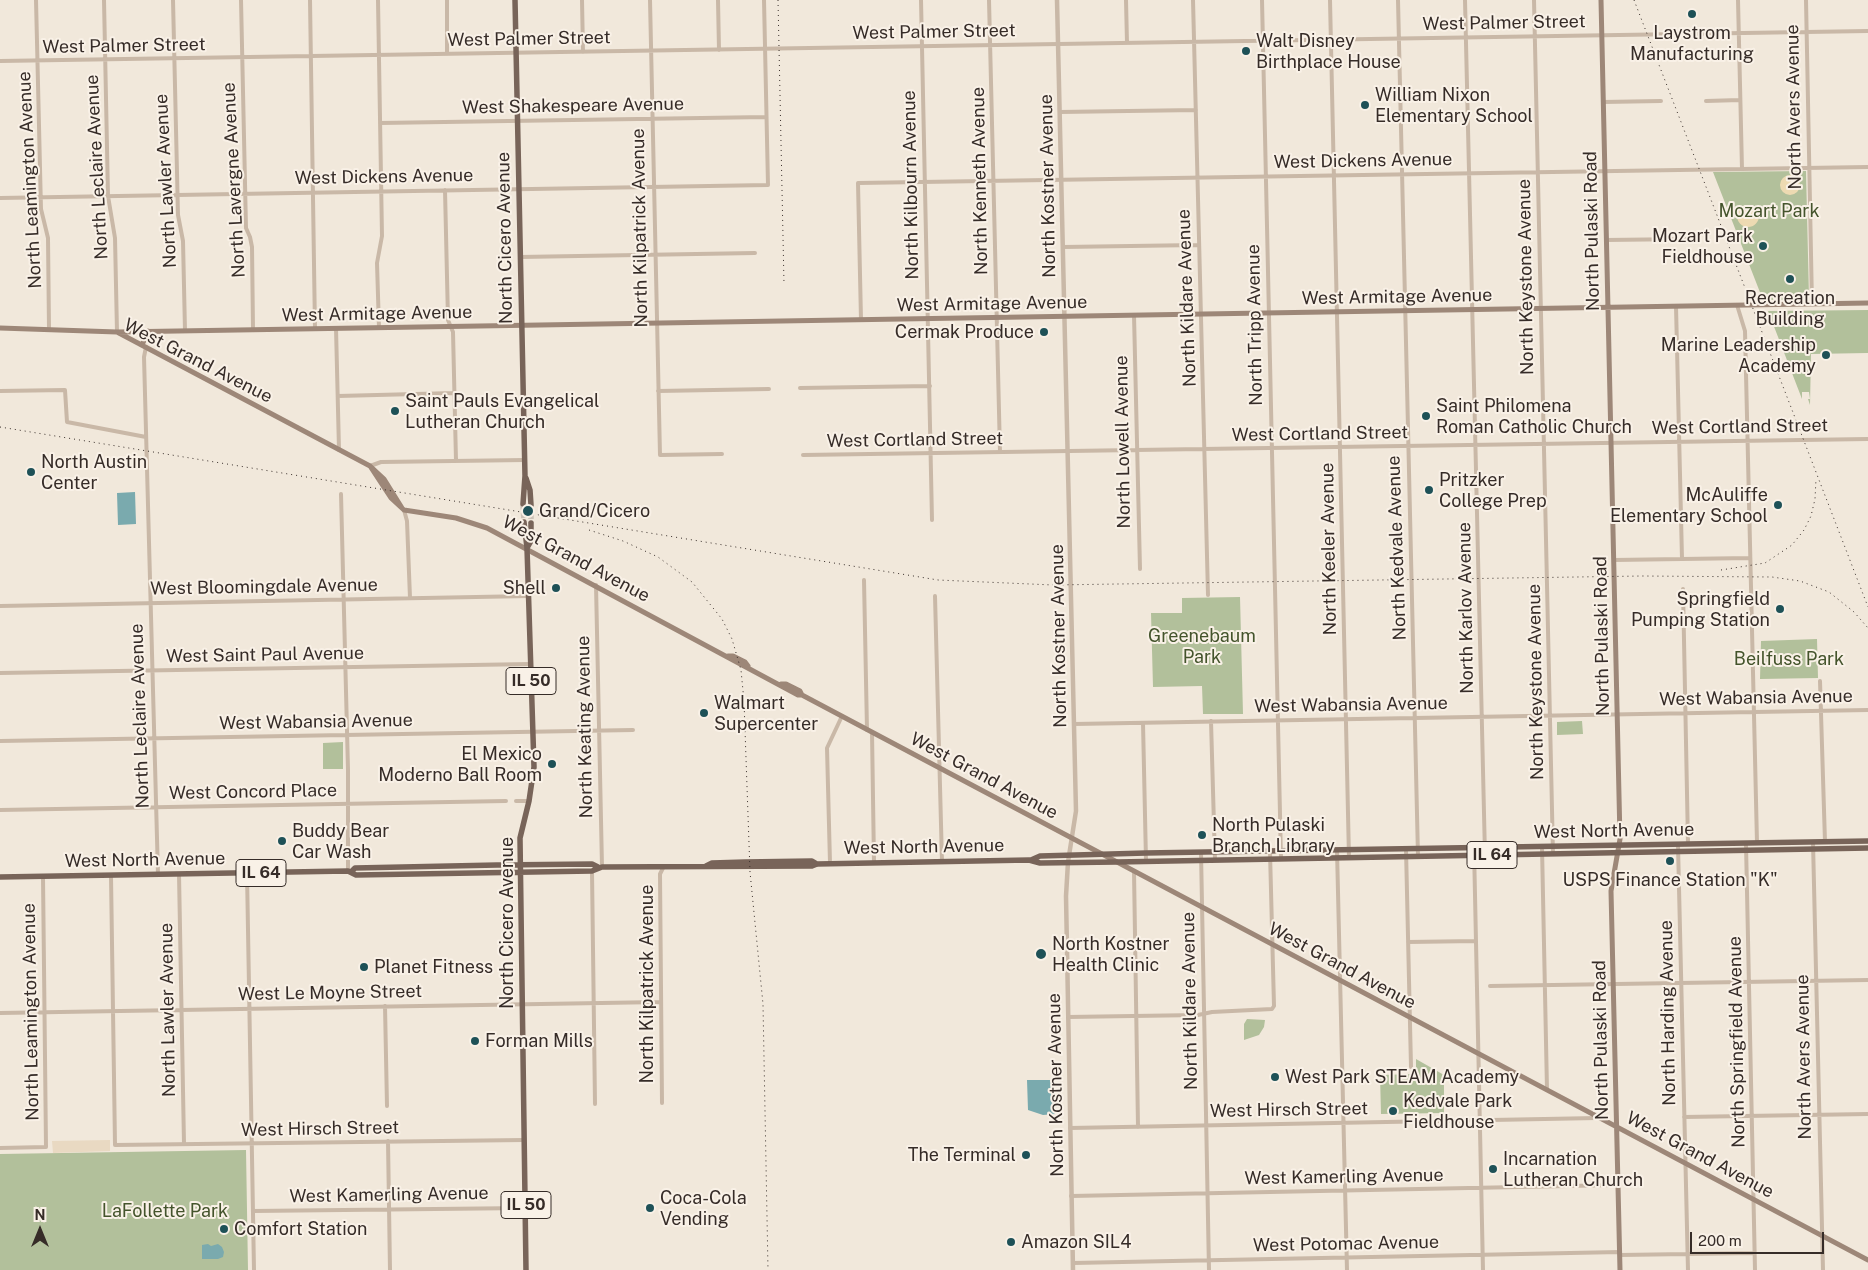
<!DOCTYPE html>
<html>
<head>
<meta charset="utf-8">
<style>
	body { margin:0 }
	#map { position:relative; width:1868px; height:1270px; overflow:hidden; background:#f1e8db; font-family:"Public Sans",sans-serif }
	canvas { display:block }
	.north { position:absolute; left:15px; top:1205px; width:50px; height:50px; -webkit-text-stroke:4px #f9f1e7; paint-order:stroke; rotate:0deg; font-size:14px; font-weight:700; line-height:20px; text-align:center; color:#362c28 }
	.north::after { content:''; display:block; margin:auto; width:18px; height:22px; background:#362c28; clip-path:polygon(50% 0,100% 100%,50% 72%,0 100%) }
	.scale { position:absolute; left:1690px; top:1232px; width:134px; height:22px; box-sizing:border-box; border:2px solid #362c28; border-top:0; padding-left:6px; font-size:15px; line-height:18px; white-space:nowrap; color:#362c28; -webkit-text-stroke:4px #f9f1e7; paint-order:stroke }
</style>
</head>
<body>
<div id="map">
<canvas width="1868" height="1270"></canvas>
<div class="north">N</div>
<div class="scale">200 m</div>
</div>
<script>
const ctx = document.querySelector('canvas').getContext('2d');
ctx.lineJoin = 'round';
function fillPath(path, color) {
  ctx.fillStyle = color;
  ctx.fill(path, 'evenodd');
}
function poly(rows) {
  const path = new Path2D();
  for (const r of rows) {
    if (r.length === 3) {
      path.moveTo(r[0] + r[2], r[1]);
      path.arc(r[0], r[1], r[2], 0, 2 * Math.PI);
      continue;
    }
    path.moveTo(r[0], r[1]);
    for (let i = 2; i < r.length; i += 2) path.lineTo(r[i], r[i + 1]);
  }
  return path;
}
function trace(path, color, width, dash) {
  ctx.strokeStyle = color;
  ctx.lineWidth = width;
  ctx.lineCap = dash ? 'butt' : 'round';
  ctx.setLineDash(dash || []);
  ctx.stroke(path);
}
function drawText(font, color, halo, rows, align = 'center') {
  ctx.font = font + ' "Public Sans",sans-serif';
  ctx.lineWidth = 4;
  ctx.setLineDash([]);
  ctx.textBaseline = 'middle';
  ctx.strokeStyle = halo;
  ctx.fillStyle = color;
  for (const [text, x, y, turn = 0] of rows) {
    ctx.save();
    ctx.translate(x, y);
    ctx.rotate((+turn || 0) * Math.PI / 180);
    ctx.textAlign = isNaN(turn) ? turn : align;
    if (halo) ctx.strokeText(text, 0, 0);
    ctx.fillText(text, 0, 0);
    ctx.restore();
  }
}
const green = poly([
	[1806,171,1809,298,1806,300,1763,300,1713,172],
	[1868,310,1868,353,1811,354,1810,405,1808,399,1810,399,1809,392,1802,392,1802,399,1768,311],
	[1240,597,1243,714,1203,714,1202,686,1153,687,1151,613,1182,613,1182,598],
	[1817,639,1818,678,1760,679,1761,641],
	[1582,721,1583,734,1557,735,1557,722],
	[343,742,343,769,323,769,323,743],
	[1247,1019,1265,1020,1264,1027,1259,1035,1244,1040,1244,1024],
	[1416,1059,1444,1075,1444,1113,1381,1114,1380,1075,1416,1074],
	[246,1150,248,1270,0,1270,0,1154]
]);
const sand = poly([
	[1790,185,10],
	[1748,216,11]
]);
const plaza = poly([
	[110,1140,110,1151,53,1153,52,1141]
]);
const water = poly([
	[135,492,136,524,118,525,117,493],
	[1027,1080,1054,1080,1055,1114,1043,1115,1028,1110],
	[208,1244,211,1246,218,1244,222,1247,224,1252,223,1257,218,1259,202,1259,202,1245]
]);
const primaryTunnel = poly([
	[523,504,524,522],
	[531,505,531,523]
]);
const minor = poly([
	[36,0,41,209,48,238,49,329],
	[104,0,108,196,115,238,117,332],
	[173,0,178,215,183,241,185,331],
	[241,0,246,228,250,237,252,247,253,329],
	[310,0,315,329],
	[378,0,382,236,377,263,379,328],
	[447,0,447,54],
	[582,0,583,52],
	[650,0,660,455,722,454],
	[718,0,719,50],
	[921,0,932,520],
	[989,0,1000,452],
	[1126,0,1127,43],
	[1193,0,1208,595],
	[1262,0,1281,859],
	[1330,0,1349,858],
	[1398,0,1418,856],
	[1465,0,1485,855],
	[1534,0,1553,854],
	[1738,0,1742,169],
	[1806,0,1812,304],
	[0,61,1868,31],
	[1706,101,1740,100],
	[1603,102,1661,101],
	[1060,112,1196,110],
	[380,123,766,117],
	[445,190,448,320,453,332,456,461],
	[0,198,768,185,764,0],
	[1606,240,1687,239],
	[1063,247,1198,245],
	[520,257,755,253],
	[1737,305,1745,331,1757,843],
	[1676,306,1682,559],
	[1134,315,1140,569],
	[861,320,858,183,1868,167],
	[336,328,339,450],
	[146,347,144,357,158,875],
	[800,388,930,386],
	[0,391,65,390,67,422,146,437],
	[658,391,769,389],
	[338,396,455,393],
	[803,455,1868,439],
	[370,466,381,462,525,460],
	[341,494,348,770,348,871],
	[404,510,407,521,410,598],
	[1614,560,1750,558],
	[864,580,867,730],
	[596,585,602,867],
	[1683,589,1688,844],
	[935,596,942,862],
	[0,606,529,596],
	[0,673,531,664],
	[1820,681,1825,842],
	[1211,721,1215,860],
	[1143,723,1146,861],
	[1074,724,1868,710],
	[872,732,874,863],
	[0,741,633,730],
	[516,801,529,801],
	[0,810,506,801],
	[1813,842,1823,1270],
	[1746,844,1755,1270],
	[1678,845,1688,1270],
	[1542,847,1547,1090],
	[1474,848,1483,1270],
	[1406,849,1411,1067],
	[1337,850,1347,1270],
	[1201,852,1209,1270],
	[830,863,827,748,842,716],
	[592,871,595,1104],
	[1134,871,1138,1127],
	[247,873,254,1270],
	[179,874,184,1144],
	[111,876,115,1145,524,1140],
	[1408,942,1476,941],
	[1490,986,1868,980],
	[385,1006,387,1106],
	[0,1013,661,1002],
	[1068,1017,1198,1015,1212,1012,1272,1009,1274,1006,1270,852],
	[662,1103,660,874,664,866],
	[1684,1117,1868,1114],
	[1070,1128,1597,1118],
	[388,1141,390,1270],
	[0,1148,46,1147,43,877],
	[1071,1196,1618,1185],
	[253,1211,526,1208],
	[1620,1255,1755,1253],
	[1073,1263,1620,1252]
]);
const tertiary = poly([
	[1057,0,1076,811,1068,862,1066,896,1073,1270]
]);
const secondary = poly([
	[1601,0,1620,839,1611,891,1620,1270],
	[0,328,117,332,1868,303],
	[117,332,370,466,384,479,402,508],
	[142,345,148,331],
	[370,466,391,498,404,510,456,518,487,528,798,695,802,695,1868,1260],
	[728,656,733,656,745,662,748,666],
	[781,684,786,684,800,691,802,695]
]);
const primary = poly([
	[515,0,525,476,523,504],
	[526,478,530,490,531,505],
	[524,522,527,548,534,767,529,801,520,838,526,1270],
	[527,548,531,541,531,523],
	[1031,860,1040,856,1146,853,1868,841],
	[706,866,712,863,745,862,812,861,817,864],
	[351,872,355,868,497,865,592,864,598,867],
	[0,877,348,871,356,875,592,871,602,867,812,866,817,864,1029,860,1040,863,1117,862,1868,848]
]);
const rail = poly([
	[778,0,784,284],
	[1634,0,1868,607],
	[0,427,938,580,1053,585,1642,576,1772,577,1800,581,1829,592,1854,612,1868,628],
	[589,530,623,541,658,557,692,582,722,619,732,639,741,670,744,701,750,872,763,1004,768,1270],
	[1721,570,1765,563,1792,545,1804,530,1811,516,1815,499,1816,479]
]);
const markers = [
	[1692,14,5,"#1e5157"],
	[1246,51,5,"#1e5157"],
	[1365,105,5,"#1e5157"],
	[1763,246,5,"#1e5157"],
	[1790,279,5,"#1e5157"],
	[1044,332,5,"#1e5157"],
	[1826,355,5,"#1e5157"],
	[395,411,5,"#1e5157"],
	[1426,416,5,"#1e5157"],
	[31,472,5,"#1e5157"],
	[1429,490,5,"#1e5157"],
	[1778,505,5,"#1e5157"],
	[528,511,6,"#1e5157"],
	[556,588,5,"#1e5157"],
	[1780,609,5,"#1e5157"],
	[704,713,5,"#1e5157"],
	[552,764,5,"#1e5157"],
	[1202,835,5,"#1e5157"],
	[282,841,5,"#1e5157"],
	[1670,861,5,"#1e5157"],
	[1041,954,6,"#1e5157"],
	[364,967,5,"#1e5157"],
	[475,1041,5,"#1e5157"],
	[1275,1077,5,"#1e5157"],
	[1393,1111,5,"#1e5157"],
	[1026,1155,5,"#1e5157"],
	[1493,1169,5,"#1e5157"],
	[650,1208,5,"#1e5157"],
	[224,1229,5,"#1e5157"],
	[1011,1242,5,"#1e5157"]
];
const shields = [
	[531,681,50],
	[1492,855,50],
	[261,873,50],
	[526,1205,50]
];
const shieldNames = [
	["IL 50",531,681],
	["IL 64",1492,855],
	["IL 64",261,873],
	["IL 50",526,1205]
];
const streetNames = [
	["West Palmer Street",1504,23,-1],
	["West Palmer Street",934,32,-1],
	["West Palmer Street",529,39,-1],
	["West Palmer Street",124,46,-1],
	["West Shakespeare Avenue",573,106,-1],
	["North Avers Avenue",1794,107,-91],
	["West Dickens Avenue",1363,161,-1],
	["North Leclaire Avenue",97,167,-93],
	["West Dickens Avenue",384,177,-1],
	["North Leamington Avenue",30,180,-93],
	["North Lavergne Avenue",234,180,-93],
	["North Lawler Avenue",166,181,-93],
	["North Kenneth Avenue",980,181,-91],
	["North Kilbourn Avenue",911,185,-91],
	["North Kostner Avenue",1048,186,-91],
	["North Kilpatrick Avenue",640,228,-91],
	["North Pulaski Road",1592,231,-91],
	["North Cicero Avenue",505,238,-91],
	["North Keystone Avenue",1526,277,-91],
	["West Armitage Avenue",1397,297,-1],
	["North Kildare Avenue",1187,298,-92],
	["West Armitage Avenue",992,304,-1],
	["West Armitage Avenue",377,314,-1],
	["North Tripp Avenue",1255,325,-91],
	["West Grand Avenue",198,361,27],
	["West Cortland Street",1740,427,-1],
	["West Cortland Street",1320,434,-1],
	["West Cortland Street",915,440,-1],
	["North Lowell Avenue",1123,442,-91],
	["North Kedvale Avenue",1397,548,-92],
	["North Keeler Avenue",1329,549,-91],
	["West Grand Avenue",576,559,28],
	["West Bloomingdale Avenue",264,587,-1],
	["North Karlov Avenue",1466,608,-91],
	["North Kostner Avenue",1059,636,-91],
	["North Pulaski Road",1602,636,-91],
	["West Saint Paul Avenue",265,655,-1],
	["North Keystone Avenue",1536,682,-91],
	["West Wabansia Avenue",1756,698,-1],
	["West Wabansia Avenue",1351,705,-1],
	["North Leclaire Avenue",140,716,-92],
	["West Wabansia Avenue",316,722,-1],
	["North Keating Avenue",585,727,-91],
	["West Grand Avenue",984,776,28],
	["West Concord Place",253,792,-1],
	["West North Avenue",1614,831,-1],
	["West North Avenue",924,847,-1],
	["West North Avenue",145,860,-1],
	["North Cicero Avenue",507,923,-90],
	["West Grand Avenue",1342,966,28],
	["North Kilpatrick Avenue",647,984,-90],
	["West Le Moyne Street",330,993,-1],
	["North Kildare Avenue",1190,1001,-91],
	["North Lawler Avenue",168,1010,-91],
	["North Leamington Avenue",31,1012,-91],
	["North Harding Avenue",1668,1013,-91],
	["North Pulaski Road",1601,1040,-91],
	["North Springfield Avenue",1737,1042,-91],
	["North Avers Avenue",1804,1057,-91],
	["North Kostner Avenue",1056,1085,-91],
	["West Hirsch Street",1289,1110,-1],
	["West Hirsch Street",320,1129,-1],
	["West Grand Avenue",1700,1155,28],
	["West Kamerling Avenue",1344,1177,-1],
	["West Kamerling Avenue",389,1195,-1],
	["West Potomac Avenue",1346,1244,-1]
];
const poiNames = [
	["Laystrom",1692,33,"center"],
	["Manufacturing",1692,54,"center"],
	["Walt Disney",1256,41],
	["Birthplace House",1256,62],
	["William Nixon",1375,95],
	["Elementary School",1375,116],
	["Mozart Park",1753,236,"right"],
	["Fieldhouse",1753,257,"right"],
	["Recreation",1790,298,"center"],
	["Building",1790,319,"center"],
	["Cermak Produce",1034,332,"right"],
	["Marine Leadership",1816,345,"right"],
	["Academy",1816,366,"right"],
	["Saint Pauls Evangelical",405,401],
	["Lutheran Church",405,422],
	["Saint Philomena",1436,406],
	["Roman Catholic Church",1436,427],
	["North Austin",41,462],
	["Center",41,483],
	["Pritzker",1439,480],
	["College Prep",1439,501],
	["McAuliffe",1768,495,"right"],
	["Elementary School",1768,516,"right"],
	["Grand/Cicero",539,511],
	["Shell",546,588,"right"],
	["Springfield",1770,599,"right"],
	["Pumping Station",1770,620,"right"],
	["Walmart",714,703],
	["Supercenter",714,724],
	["El Mexico",542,754,"right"],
	["Moderno Ball Room",542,775,"right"],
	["North Pulaski",1212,825],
	["Branch Library",1212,846],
	["Buddy Bear",292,831],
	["Car Wash",292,852],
	["USPS Finance Station \"K\"",1670,880,"center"],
	["North Kostner",1052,944],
	["Health Clinic",1052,965],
	["Planet Fitness",374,967],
	["Forman Mills",485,1041],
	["West Park STEAM Academy",1285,1077],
	["Kedvale Park",1403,1101],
	["Fieldhouse",1403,1122],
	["The Terminal",1016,1155,"right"],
	["Incarnation",1503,1159],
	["Lutheran Church",1503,1180],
	["Coca-Cola",660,1198],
	["Vending",660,1219],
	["Comfort Station",234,1229],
	["Amazon SIL4",1021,1242]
];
const parkNames = [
	["Mozart Park",1769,211],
	["Greenebaum",1202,636],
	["Park",1202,657],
	["Beilfuss Park",1789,659],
	["LaFollette Park",165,1211]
];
fillPath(green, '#b2c09b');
fillPath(sand, '#eddab2');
fillPath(plaza, '#e9d9c2');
fillPath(water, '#7aaaae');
trace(primaryTunnel, '#ccc2b7', 5.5, [5.5, 3]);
trace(minor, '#c9b8a7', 4);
trace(tertiary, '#c9b8a7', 4.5);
trace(secondary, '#9d8778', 5);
trace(primary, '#786459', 5.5);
trace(rail, '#362c28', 1, [1, 4]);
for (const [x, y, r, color] of markers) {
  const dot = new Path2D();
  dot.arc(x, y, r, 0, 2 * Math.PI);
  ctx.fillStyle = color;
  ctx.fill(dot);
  trace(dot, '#f9f1e7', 2);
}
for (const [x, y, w] of shields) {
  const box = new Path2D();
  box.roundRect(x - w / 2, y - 13.5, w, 27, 4);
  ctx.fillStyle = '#f9f1e7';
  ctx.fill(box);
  trace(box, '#362c28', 1);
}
drawText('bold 16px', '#362c28', null, shieldNames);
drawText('18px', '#362c28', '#f9f1e7', streetNames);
drawText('18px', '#362c28', '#f9f1e7', poiNames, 'left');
drawText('18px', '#44542c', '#f9f1e7', parkNames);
</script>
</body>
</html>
